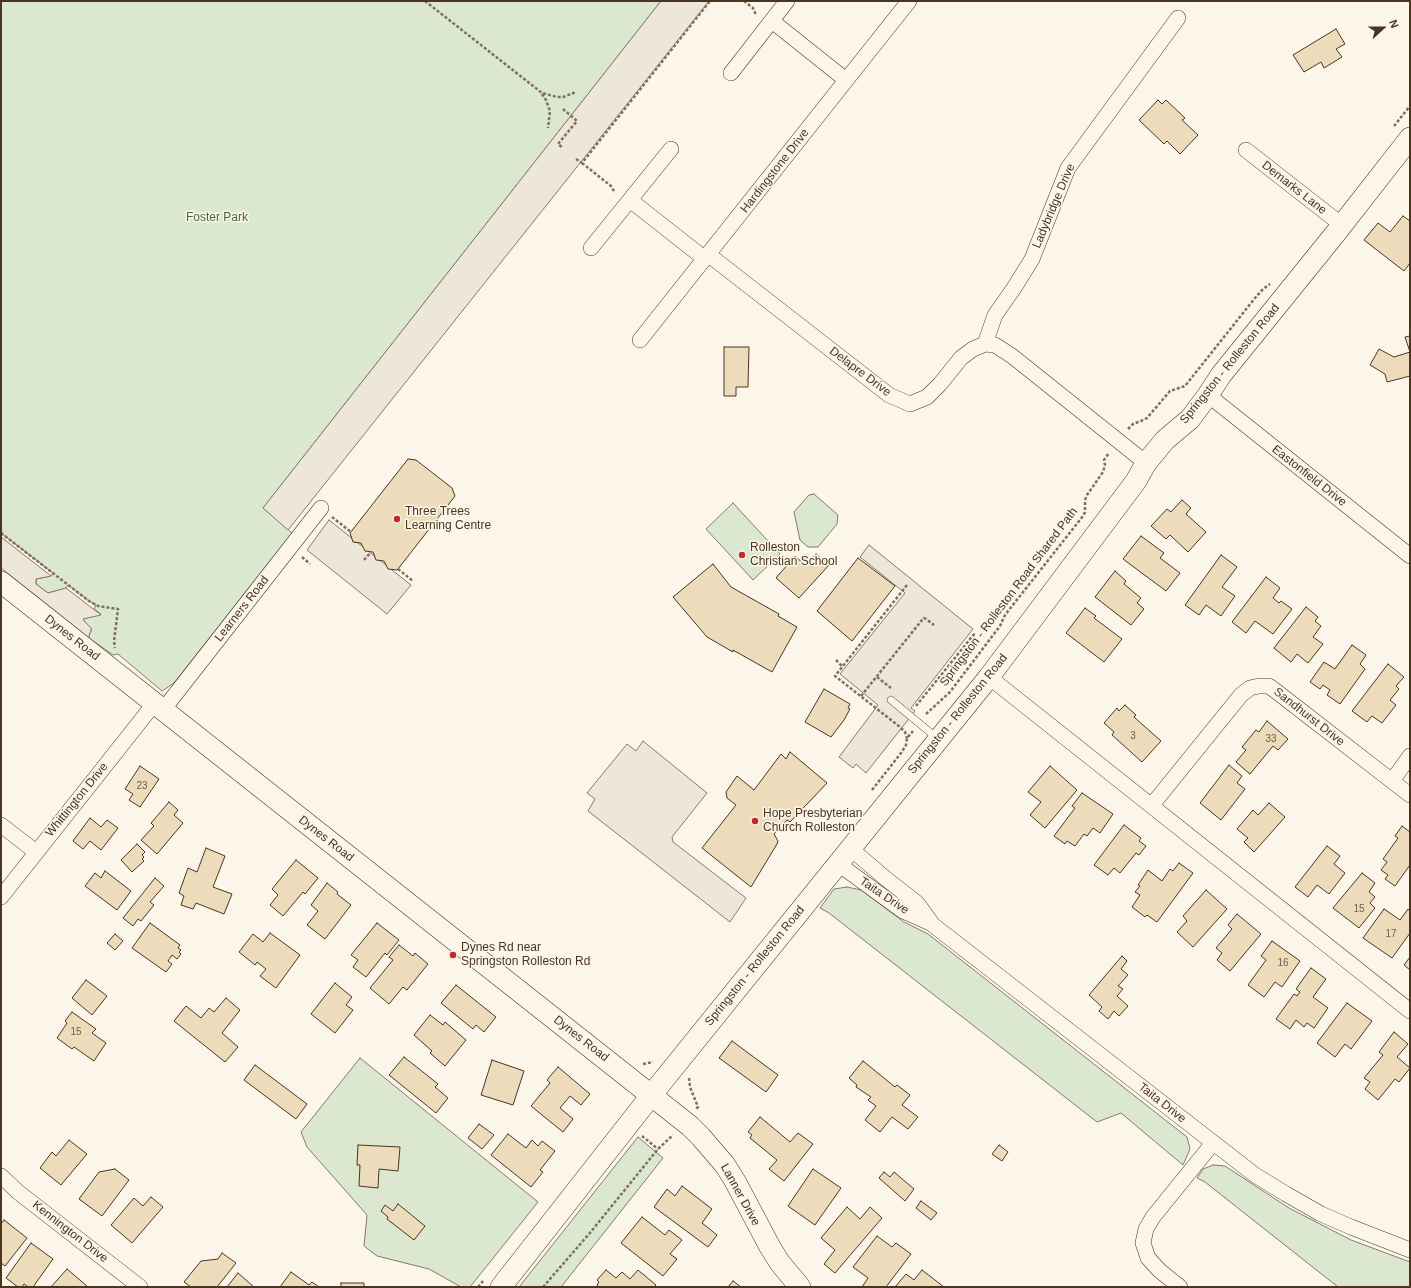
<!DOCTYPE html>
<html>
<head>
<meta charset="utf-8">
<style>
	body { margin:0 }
	#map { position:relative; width:1411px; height:1288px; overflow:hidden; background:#fbf6e9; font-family:Arial,sans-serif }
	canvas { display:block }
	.frame { position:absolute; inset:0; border:2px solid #4a3520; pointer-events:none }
	.north { position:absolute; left:1363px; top:8px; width:40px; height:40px; -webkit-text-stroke:3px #fbf6e9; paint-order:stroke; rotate:69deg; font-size:11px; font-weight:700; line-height:16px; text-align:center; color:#4a3520 }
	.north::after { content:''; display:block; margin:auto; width:14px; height:18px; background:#4a3520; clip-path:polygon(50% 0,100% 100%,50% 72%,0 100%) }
</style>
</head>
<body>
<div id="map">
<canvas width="1411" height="1288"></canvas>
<div class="frame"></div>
<div class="north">N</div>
</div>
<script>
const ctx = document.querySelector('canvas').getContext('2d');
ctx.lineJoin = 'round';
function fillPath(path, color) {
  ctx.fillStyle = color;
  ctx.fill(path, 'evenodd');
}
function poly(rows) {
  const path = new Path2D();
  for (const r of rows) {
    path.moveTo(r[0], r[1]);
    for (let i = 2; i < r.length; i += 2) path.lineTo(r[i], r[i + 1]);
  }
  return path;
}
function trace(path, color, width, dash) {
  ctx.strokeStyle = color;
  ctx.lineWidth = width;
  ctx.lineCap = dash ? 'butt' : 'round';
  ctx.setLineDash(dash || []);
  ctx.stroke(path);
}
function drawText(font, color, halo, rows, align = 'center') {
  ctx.font = font + ' Arial,sans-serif';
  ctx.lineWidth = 3;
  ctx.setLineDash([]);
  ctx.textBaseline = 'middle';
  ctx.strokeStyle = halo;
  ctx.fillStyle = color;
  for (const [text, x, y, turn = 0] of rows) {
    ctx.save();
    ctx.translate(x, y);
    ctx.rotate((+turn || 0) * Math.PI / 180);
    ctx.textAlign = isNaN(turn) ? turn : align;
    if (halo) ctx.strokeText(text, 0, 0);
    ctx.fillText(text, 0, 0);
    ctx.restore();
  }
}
const green = poly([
	[1,1,661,1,263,508,292,533,174,683,162,691,118,654,113,655,89,638,89,635,91,631,91,628,85,622,83,619,101,614,94,609,96,605,89,601,68,585,66,588,48,593,36,584,36,579,51,576,53,573,1,533,1,1],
	[814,494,838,515,837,524,818,547,808,547,800,540,794,512,809,495,814,494],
	[733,503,780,554,753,580,706,529,733,503],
	[847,887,861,890,904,922,928,934,1187,1137,1190,1149,1183,1165,1121,1113,1097,1122,829,913,820,908,834,889,847,887],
	[360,1058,538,1202,470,1287,461,1287,429,1269,377,1256,364,1246,367,1215,307,1147,301,1132,360,1058],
	[638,1137,663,1158,561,1287,519,1287,638,1137],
	[1213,1165,1225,1166,1289,1208,1351,1240,1410,1262,1410,1287,1338,1287,1205,1182,1197,1178,1203,1169,1213,1165]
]);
const parking = poly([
	[661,1,709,1,288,530,263,508,661,1],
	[329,520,411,585,387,614,307,550,329,520],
	[1,537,51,576,36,579,36,584,48,593,66,588,101,615,83,619,85,622,91,628,91,631,89,635,89,638,1,568,1,537],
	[869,545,973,629,911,708,915,711,866,773,856,764,853,768,839,757,878,705,840,674,905,593,860,557,869,545],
	[643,741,707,793,672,837,673,842,746,898,730,922,588,811,595,799,587,793,627,744,636,751,643,741]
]);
const building = poly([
	[1336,29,1345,44,1336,49,1342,57,1324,68,1321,62,1304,72,1293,55,1336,29],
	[1158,100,1162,104,1166,100,1185,118,1182,120,1198,135,1180,154,1167,141,1164,144,1139,120,1158,100],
	[1403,216,1410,221,1410,263,1404,271,1364,240,1378,223,1390,232,1403,216],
	[1410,336,1410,376,1387,382,1385,374,1370,365,1379,349,1394,357,1410,352,1405,337,1410,336],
	[724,347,749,347,748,387,736,387,736,396,724,396,724,347],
	[408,459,416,460,452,488,455,496,398,569,397,570,388,569,384,561,376,560,373,552,365,551,361,543,353,542,350,533,408,459],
	[1182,500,1191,508,1186,514,1206,532,1188,552,1170,535,1166,539,1151,526,1167,509,1171,512,1182,500],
	[1141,536,1164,553,1160,558,1180,573,1166,591,1123,559,1141,536],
	[816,554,829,565,799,598,776,578,795,556,806,566,816,554],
	[1221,555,1237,567,1222,587,1235,596,1221,616,1206,605,1199,615,1185,605,1221,555],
	[858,558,895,586,852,641,817,611,858,558],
	[713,564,731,587,779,614,778,616,797,627,772,672,733,650,733,652,707,637,673,597,713,564],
	[1115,571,1126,581,1124,584,1141,598,1137,603,1144,609,1131,625,1095,597,1115,571],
	[1266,577,1280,588,1273,598,1279,603,1281,601,1292,609,1273,634,1255,621,1246,633,1232,622,1266,577],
	[1306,607,1318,617,1315,621,1321,626,1313,637,1323,644,1308,663,1297,654,1291,662,1274,648,1306,607],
	[1085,608,1096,616,1094,618,1122,639,1104,662,1066,633,1085,608],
	[1352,645,1366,655,1360,664,1365,669,1340,704,1327,695,1330,690,1323,685,1320,689,1310,682,1324,662,1335,669,1352,645],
	[1388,664,1404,677,1396,686,1399,689,1390,700,1396,705,1382,723,1372,716,1367,722,1352,711,1388,664],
	[824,689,850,704,848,708,850,709,844,720,831,737,805,722,824,689],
	[1125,705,1136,715,1134,717,1161,741,1142,762,1112,735,1114,732,1104,723,1117,708,1119,711,1125,705],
	[1267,721,1288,739,1278,750,1273,746,1250,774,1236,762,1246,750,1242,747,1256,730,1259,732,1267,721],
	[790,752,827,783,790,822,787,820,774,834,778,841,777,844,751,887,702,848,736,805,727,798,726,792,737,776,754,790,781,754,786,759,790,752],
	[1229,765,1242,776,1237,783,1245,789,1221,820,1200,803,1229,765],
	[140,766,159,779,140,807,129,800,133,794,125,789,140,766],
	[1050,766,1077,790,1045,828,1030,815,1041,802,1028,792,1050,766],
	[1082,793,1113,814,1100,833,1093,828,1087,836,1084,834,1075,846,1067,841,1065,844,1054,836,1075,808,1072,806,1082,793],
	[169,802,178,810,174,815,183,823,157,854,141,840,154,826,151,823,169,802],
	[1269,803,1285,817,1254,852,1244,842,1248,838,1237,829,1253,810,1258,815,1269,803],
	[90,818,101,827,107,820,118,828,101,850,90,841,83,849,73,841,90,818],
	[1124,825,1141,838,1139,841,1146,846,1139,855,1136,853,1120,873,1114,868,1108,875,1094,865,1124,825],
	[1402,826,1410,832,1410,865,1395,886,1385,879,1388,875,1381,870,1387,862,1383,859,1398,838,1395,836,1402,826],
	[137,844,145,852,142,855,144,857,142,859,144,861,132,872,121,860,137,844],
	[1327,846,1340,856,1334,864,1345,873,1329,894,1317,885,1308,897,1295,887,1327,846],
	[206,848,225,856,213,887,232,894,224,914,196,903,193,909,181,905,184,896,179,893,188,868,197,872,206,848],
	[296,860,318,878,305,894,303,892,283,916,270,905,278,895,272,889,296,860],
	[1179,863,1193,873,1157,922,1147,915,1145,917,1132,907,1140,895,1135,892,1140,886,1138,885,1148,870,1162,881,1170,869,1173,871,1179,863],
	[105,871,131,891,117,910,85,886,95,873,101,878,105,871],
	[1362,873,1375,883,1369,892,1375,897,1370,903,1375,908,1359,928,1333,908,1362,873],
	[155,878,164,886,150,902,154,905,141,921,138,919,133,926,123,918,155,878],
	[327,883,338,892,337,894,351,905,325,939,307,925,318,911,311,905,327,883],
	[1206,890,1227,909,1193,947,1177,932,1187,921,1183,916,1206,890],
	[1384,909,1400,920,1408,909,1410,911,1410,933,1392,958,1363,938,1384,909],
	[1237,914,1261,934,1230,971,1217,960,1222,953,1216,948,1232,929,1228,925,1237,914],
	[150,923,180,945,178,948,181,950,179,952,181,954,177,959,172,955,168,961,172,964,166,972,132,948,150,923],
	[377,923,399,940,387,955,385,953,366,977,353,967,358,960,351,955,377,923],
	[270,933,300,955,276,988,260,976,266,969,257,962,255,965,239,952,253,934,263,942,270,933],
	[115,934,123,941,115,950,107,943,115,934],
	[1272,941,1300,961,1282,987,1275,982,1264,997,1248,985,1266,960,1261,956,1272,941],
	[399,945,413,956,415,953,428,964,407,990,403,987,389,1004,370,988,393,960,389,957,399,945],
	[1122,956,1127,961,1121,969,1128,975,1118,986,1123,989,1117,996,1128,1006,1119,1016,1114,1011,1108,1019,1099,1011,1102,1007,1089,995,1122,956],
	[1410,957,1410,970,1404,965,1410,957],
	[1311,968,1326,979,1313,997,1328,1008,1314,1028,1307,1023,1304,1027,1296,1020,1290,1029,1276,1019,1294,994,1297,996,1300,992,1296,989,1311,968],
	[86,980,107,996,92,1015,72,998,86,980],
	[335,983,352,997,346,1005,353,1010,335,1033,311,1014,335,983],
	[456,985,496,1017,484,1032,476,1025,473,1029,441,1003,456,985],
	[226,998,240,1010,222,1033,238,1047,225,1062,174,1021,186,1006,201,1018,209,1008,214,1012,226,998],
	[1347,1003,1372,1021,1351,1049,1345,1044,1335,1057,1317,1043,1347,1003],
	[72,1012,96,1029,92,1033,106,1043,94,1061,74,1047,72,1049,57,1038,67,1023,65,1021,72,1012],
	[430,1015,443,1025,445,1022,466,1040,445,1066,430,1053,432,1051,414,1035,430,1015],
	[1394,1032,1408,1044,1397,1057,1410,1068,1399,1082,1395,1079,1378,1100,1365,1089,1370,1082,1364,1078,1383,1055,1379,1052,1394,1032],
	[732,1041,778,1075,766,1092,719,1058,732,1041],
	[404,1057,438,1084,435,1087,448,1098,436,1113,389,1075,404,1057],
	[492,1060,524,1071,513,1105,481,1095,492,1060],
	[863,1061,895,1087,897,1085,910,1095,902,1105,918,1117,908,1129,892,1117,880,1132,865,1120,876,1106,868,1100,871,1097,856,1087,857,1085,849,1078,863,1061],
	[255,1065,307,1104,296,1119,244,1080,255,1065],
	[558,1067,590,1094,581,1105,570,1096,560,1108,573,1119,563,1132,531,1106,550,1083,547,1080,558,1067],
	[760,1117,790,1142,798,1133,813,1144,784,1181,769,1169,777,1160,750,1138,752,1135,748,1132,760,1117],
	[479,1124,494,1135,482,1149,468,1138,479,1124],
	[508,1134,526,1148,532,1140,538,1146,542,1141,555,1151,540,1170,543,1172,531,1187,491,1155,508,1134],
	[69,1140,87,1154,61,1185,40,1168,52,1152,56,1156,69,1140],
	[358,1145,400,1147,398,1171,379,1169,378,1188,359,1186,360,1165,357,1165,358,1145],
	[999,1145,1008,1152,1002,1161,992,1154,999,1145],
	[115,1169,129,1180,102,1216,79,1199,99,1172,115,1169],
	[813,1169,841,1188,815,1225,788,1206,813,1169],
	[884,1172,890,1177,894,1172,914,1189,905,1201,879,1178,884,1172],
	[682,1186,712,1209,702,1223,717,1235,708,1247,654,1207,667,1189,675,1196,682,1186],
	[151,1197,163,1207,132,1243,111,1225,134,1198,143,1206,151,1197],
	[921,1201,937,1213,931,1220,916,1208,921,1201],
	[398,1204,425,1226,414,1240,387,1219,388,1217,381,1211,385,1205,393,1211,398,1204],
	[847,1207,860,1219,870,1207,882,1218,835,1273,824,1264,835,1250,821,1238,847,1207],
	[642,1217,665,1235,669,1230,682,1240,670,1254,677,1259,663,1276,621,1243,642,1217],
	[4,1220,27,1238,5,1266,1,1263,1,1224,4,1220],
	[877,1236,892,1247,896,1243,911,1254,886,1287,862,1287,868,1278,853,1267,877,1236],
	[31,1243,53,1259,33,1287,28,1287,24,1284,22,1287,18,1287,6,1278,31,1243],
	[222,1253,236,1263,217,1287,191,1287,184,1282,201,1261,218,1259,222,1253],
	[67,1269,88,1287,51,1287,67,1269],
	[606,1270,616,1278,622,1272,630,1279,638,1270,656,1285,654,1287,599,1287,597,1285,599,1282,597,1280,606,1270],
	[922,1270,944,1287,895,1287,906,1274,914,1280,922,1270],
	[291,1272,309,1285,312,1282,319,1287,280,1287,291,1272],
	[238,1273,254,1287,227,1287,238,1273],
	[733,1281,741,1287,728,1287,733,1281],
	[341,1283,364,1283,364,1287,341,1287,341,1283]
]);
const path = poly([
	[425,1,542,93,557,97,563,97,576,92],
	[744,1,753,8,756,15],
	[542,94,546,100,550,111,548,128],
	[563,109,577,121,558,144,563,148],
	[1394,126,1410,106],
	[576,159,582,163,710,1],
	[582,163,611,186,615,193],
	[1128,429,1133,424,1141,421,1147,418,1170,391,1185,386,1255,298,1263,289,1270,284],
	[332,517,351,532],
	[1,533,89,601,98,606,118,609,114,641,115,648],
	[302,557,310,564],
	[364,560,371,552],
	[398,569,413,581],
	[907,585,835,676,900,727,905,732,907,738],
	[836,660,842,666],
	[877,677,891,688],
	[861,696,922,620,924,618,926,619,934,625],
	[916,706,975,633],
	[926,714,950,692,1000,626,1005,615,1083,516,1085,512,1085,500,1087,495,1103,472,1105,465,1104,460,1109,453],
	[872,790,901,753,906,745,907,738,913,731],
	[643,1064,653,1062],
	[689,1078,690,1087,698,1107,696,1109],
	[642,1136,658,1149],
	[478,1287,483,1281],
	[543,1287,589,1234,658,1149,673,1135]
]);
const lane = poly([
	[891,700,937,738]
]);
const street = poly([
	[772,21,846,80],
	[731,73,787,1],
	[1246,150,1342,225],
	[630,200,705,259],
	[591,248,671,149],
	[709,255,889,395,910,404,927,397,940,384,961,358,973,349,985,344,995,345,1012,356,1146,463],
	[640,340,909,1],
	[985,344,995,315,1014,288,1032,259,1068,168,1178,18],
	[1208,395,1410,556],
	[989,677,1410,1011],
	[163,710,321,508],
	[1392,781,1410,756],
	[1152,805,1241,695,1250,688,1259,686,1269,686,1277,692,1410,795],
	[1,825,36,852],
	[850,848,885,878,917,903,933,925,1255,1175,1286,1194,1321,1214,1351,1227,1410,1250],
	[837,863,903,911,930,923],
	[1,897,154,704],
	[1,1176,18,1192,140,1287],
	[1180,1287,1160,1271,1148,1258,1143,1243,1146,1229,1153,1217,1213,1143]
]);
const secondary = poly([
	[1,582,690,1126,701,1137,725,1165,735,1181,770,1247,780,1263,800,1287],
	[501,1287,657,1088,989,677,1136,481,1146,463,1165,440,1190,419,1208,395,1221,375,1335,234,1410,138]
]);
const markers = [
	[397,519,4,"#c62828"],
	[742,555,4,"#c62828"],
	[755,821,4,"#c62828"],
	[453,955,4,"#c62828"]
];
const numberNames = [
	["3",1133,736],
	["33",1271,739],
	["23",142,786],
	["15",1359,909],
	["17",1391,934],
	["16",1283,963],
	["15",76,1032]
];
const streetNames = [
	["Hardingstone Drive",775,171,-52],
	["Demarks Lane",1294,188,38],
	["Ladybridge Drive",1054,206,-67],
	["Springston - Rolleston Road",1230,364,-51],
	["Delapre Drive",860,372,37],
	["Eastonfield Drive",1309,476,38],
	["Springston - Rolleston Road Shared Path",1009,597,-53],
	["Learners Road",242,609,-52],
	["Dynes Road",72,638,38],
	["Springston - Rolleston Road",958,714,-51],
	["Sandhurst Drive",1309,717,38],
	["Whittington Drive",77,800,-51],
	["Dynes Road",326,839,38],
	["Taita Drive",884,896,34],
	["Springston - Rolleston Road",755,966,-51],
	["Dynes Road",581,1039,38],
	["Taita Drive",1162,1103,38],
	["Lanner Drive",740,1195,61],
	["Kennington Drive",70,1232,38]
];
const parkNames = [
	["Foster Park",217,218]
];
const poiNames = [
	["Three Trees",405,512],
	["Learning Centre",405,526],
	["Rolleston",750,548],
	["Christian School",750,562],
	["Hope Presbyterian",763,814],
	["Church Rolleston",763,828],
	["Dynes Rd near",461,948],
	["Springston Rolleston Rd",461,962]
];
fillPath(green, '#dce7d0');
trace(green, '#887966', 1);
fillPath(parking, '#ede7d9');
trace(parking, '#887966', 1);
fillPath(building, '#ecdcbc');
trace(building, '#4a3520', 1);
trace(lane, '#4a3520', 8);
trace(street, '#4a3520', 16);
trace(secondary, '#4a3520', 22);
trace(path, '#7f6f5c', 2.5, [3, 2]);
trace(lane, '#fbf6e9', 7);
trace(street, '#fbf6e9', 15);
trace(secondary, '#fbf6e9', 21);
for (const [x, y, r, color] of markers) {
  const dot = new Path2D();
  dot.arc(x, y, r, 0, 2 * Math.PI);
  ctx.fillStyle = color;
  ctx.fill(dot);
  trace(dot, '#fbf6e9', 1.5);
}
drawText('10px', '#725f47', null, numberNames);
drawText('12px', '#4a3520', '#fbf6e9', streetNames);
drawText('12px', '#436837', '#fbf6e9', parkNames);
drawText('12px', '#4a3520', '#fbf6e9', poiNames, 'left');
</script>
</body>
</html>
